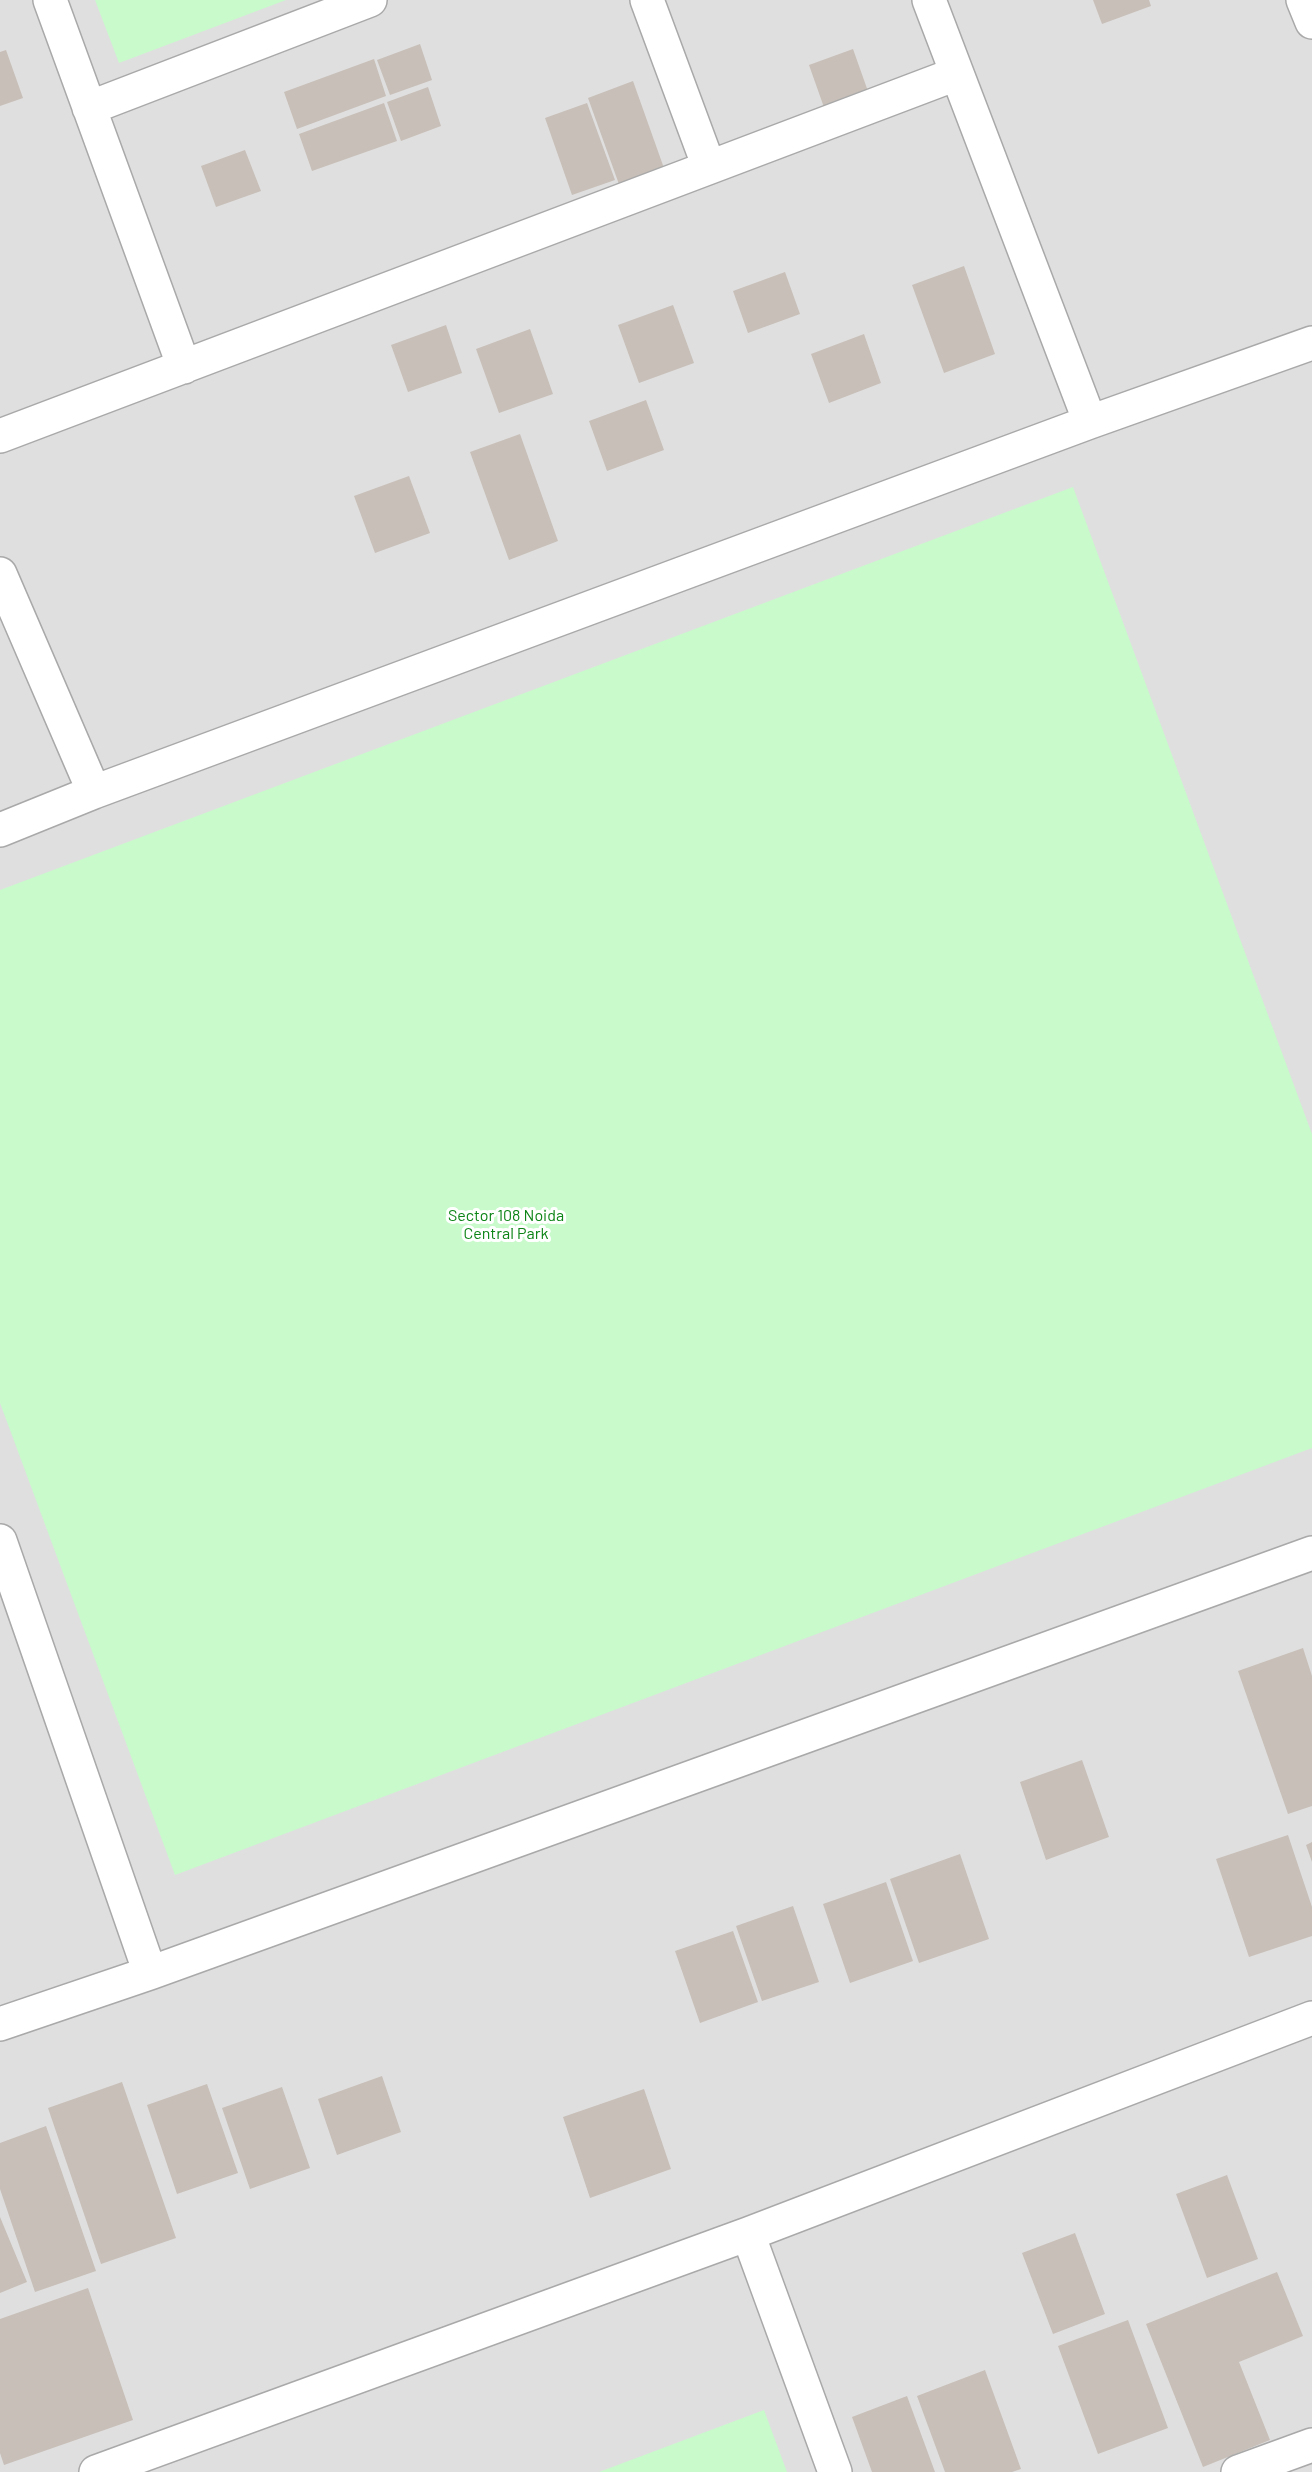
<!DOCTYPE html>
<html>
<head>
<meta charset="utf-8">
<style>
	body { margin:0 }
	canvas { display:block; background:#f2efe9 }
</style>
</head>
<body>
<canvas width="1312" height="2472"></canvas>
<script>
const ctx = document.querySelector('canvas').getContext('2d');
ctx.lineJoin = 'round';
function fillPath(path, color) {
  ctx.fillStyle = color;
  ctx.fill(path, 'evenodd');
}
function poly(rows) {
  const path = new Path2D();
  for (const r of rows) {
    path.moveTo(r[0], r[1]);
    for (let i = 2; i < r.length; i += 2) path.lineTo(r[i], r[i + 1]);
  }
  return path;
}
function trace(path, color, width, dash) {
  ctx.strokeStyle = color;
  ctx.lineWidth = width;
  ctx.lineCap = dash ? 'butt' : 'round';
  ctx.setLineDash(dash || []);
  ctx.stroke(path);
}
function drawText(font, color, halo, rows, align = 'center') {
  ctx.font = font + ' Barlow,sans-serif';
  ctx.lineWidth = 6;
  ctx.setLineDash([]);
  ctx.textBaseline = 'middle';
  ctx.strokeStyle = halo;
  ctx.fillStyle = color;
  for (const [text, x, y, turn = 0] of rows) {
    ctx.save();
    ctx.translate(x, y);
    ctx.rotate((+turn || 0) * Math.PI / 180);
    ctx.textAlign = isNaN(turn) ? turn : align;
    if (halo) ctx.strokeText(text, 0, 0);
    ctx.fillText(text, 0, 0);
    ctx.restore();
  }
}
const residential = poly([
	[0,0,1312,0,1312,2472,0,2472]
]);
const park = poly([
	[95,0,286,0,119,63],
	[1073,487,1312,1134,1312,1448,175,1875,0,1403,0,890],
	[764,2410,787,2472,599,2472]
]);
const building = poly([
	[1093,0,1149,0,1151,6,1102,24],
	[420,44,432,80,390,95,377,60],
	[853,49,870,97,826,113,809,65],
	[6,50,23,98,0,106,0,52],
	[374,59,386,96,297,129,284,92],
	[633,81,665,171,620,187,588,98],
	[428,87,441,126,401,141,387,102],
	[384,103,397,141,312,171,299,134],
	[587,103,615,180,572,195,545,118],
	[245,150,261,191,216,207,201,166],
	[964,266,995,354,944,373,912,285],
	[785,272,800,314,748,333,733,291],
	[673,305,694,363,639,383,618,325],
	[446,325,462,373,408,392,391,345],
	[530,329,553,394,499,413,476,349],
	[864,334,881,383,829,403,811,354],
	[646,400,664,450,607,471,589,421],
	[520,434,558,541,509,560,470,452],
	[409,476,430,533,375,553,354,496],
	[1303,1648,1312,1676,1312,1806,1288,1814,1238,1671],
	[1082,1760,1109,1837,1046,1860,1020,1782],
	[1288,1835,1312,1907,1312,1936,1249,1957,1216,1859],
	[1312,1842,1312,1862,1306,1845],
	[960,1854,989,1939,919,1963,890,1879],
	[886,1882,913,1961,850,1983,823,1904],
	[793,1906,819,1982,762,2001,736,1926],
	[733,1931,758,2002,700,2023,675,1951],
	[382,2076,401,2132,337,2155,318,2099],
	[122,2082,176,2238,101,2264,48,2108],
	[207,2084,238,2173,177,2194,147,2105],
	[282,2087,310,2168,250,2189,222,2108],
	[644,2089,671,2169,590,2198,563,2117],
	[46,2126,96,2271,35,2292,0,2189,0,2143],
	[1227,2175,1258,2259,1207,2278,1176,2194],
	[0,2217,27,2282,0,2293],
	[1075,2233,1105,2314,1053,2334,1022,2253],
	[1277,2272,1303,2336,1239,2362,1270,2440,1203,2467,1146,2324],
	[88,2288,133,2420,4,2465,0,2453,0,2319],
	[1128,2320,1168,2428,1098,2454,1058,2346],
	[985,2370,1021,2469,1012,2472,945,2472,917,2396],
	[907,2396,935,2472,872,2472,852,2417]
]);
const minor = poly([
	[50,0,184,367],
	[647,0,709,167],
	[929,0,1090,422],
	[1303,0,1312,22],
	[89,108,370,0],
	[0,436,956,74],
	[0,574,94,792],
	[0,830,94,792,1090,422,1312,343],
	[0,1541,150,1973],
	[0,2024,150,1973,1312,1553],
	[748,2234,835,2472],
	[96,2472,748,2234,1312,2018],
	[1238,2472,1312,2445]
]);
const parkNames = [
	["Sector 108 Noida",506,1216],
	["Central Park",506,1234]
];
fillPath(residential, '#e0dfdf');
fillPath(park, '#c8facc');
fillPath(building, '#c7bfb8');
trace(minor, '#a9a9a9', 36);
trace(minor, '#fff', 33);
drawText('16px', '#0c8416', '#fff', parkNames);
</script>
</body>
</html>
